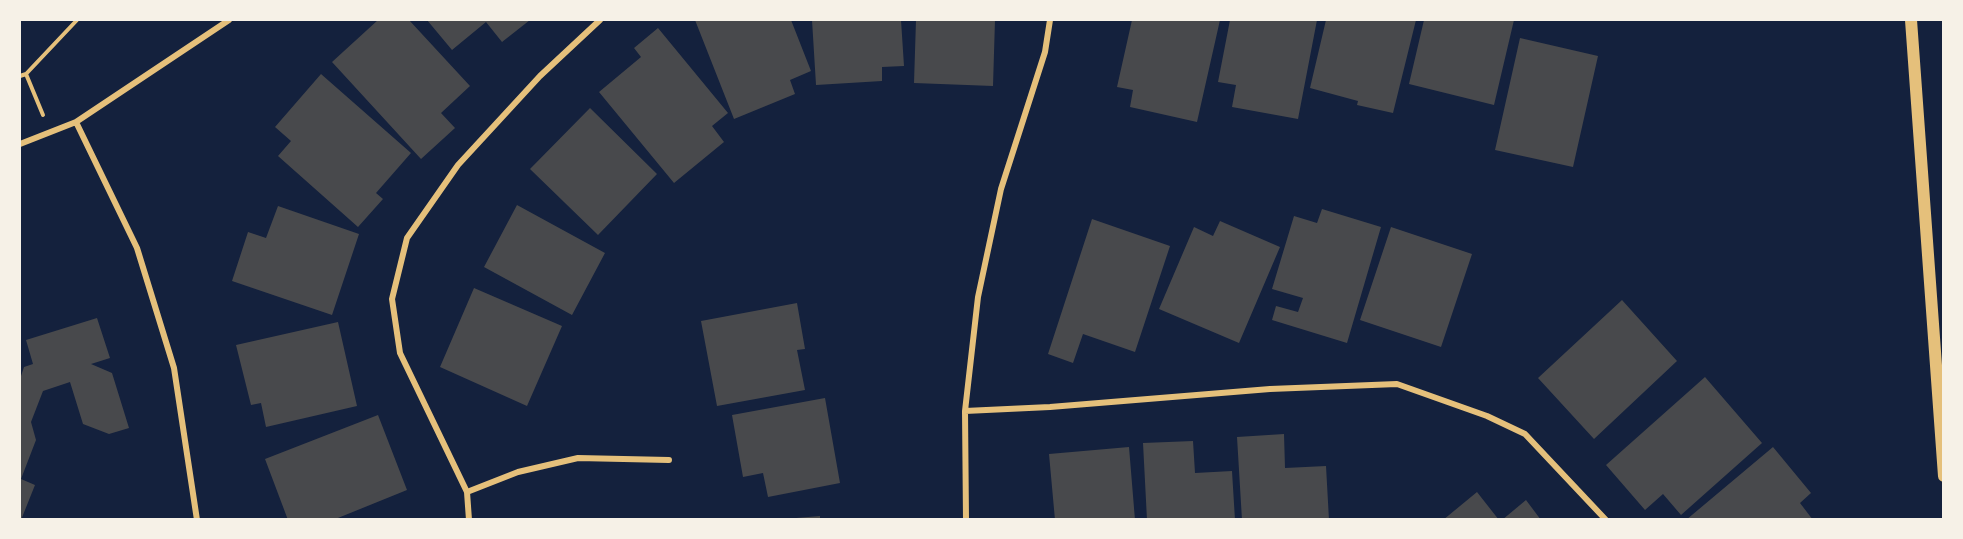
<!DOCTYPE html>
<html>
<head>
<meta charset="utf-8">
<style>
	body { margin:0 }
	#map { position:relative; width:1963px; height:539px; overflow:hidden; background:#14213d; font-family:"Open Sans",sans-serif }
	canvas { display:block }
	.frame { position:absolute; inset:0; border:21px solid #f6f1e7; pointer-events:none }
</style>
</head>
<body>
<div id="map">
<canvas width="1963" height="539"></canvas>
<div class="frame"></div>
</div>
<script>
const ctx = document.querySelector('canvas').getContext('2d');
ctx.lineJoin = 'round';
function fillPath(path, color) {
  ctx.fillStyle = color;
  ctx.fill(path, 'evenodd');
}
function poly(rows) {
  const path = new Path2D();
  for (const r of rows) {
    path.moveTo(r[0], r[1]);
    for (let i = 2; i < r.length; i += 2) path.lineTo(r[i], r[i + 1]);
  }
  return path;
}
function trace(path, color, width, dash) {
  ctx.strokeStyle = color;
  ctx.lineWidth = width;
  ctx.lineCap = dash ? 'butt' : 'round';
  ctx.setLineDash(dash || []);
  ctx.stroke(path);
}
const building = poly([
	[378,20,409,20,470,86,441,113,455,128,421,159,332,62],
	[427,20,530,20,502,42,486,22,452,50],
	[695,20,791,20,811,71,790,80,795,94,734,119],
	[812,20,901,20,904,66,882,67,882,81,816,85],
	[916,20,995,20,993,86,914,83],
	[1132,20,1220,20,1197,122,1130,107,1133,90,1117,87],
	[1230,20,1317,20,1298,119,1232,107,1236,85,1218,82],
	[1326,20,1416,20,1393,113,1357,105,1358,101,1310,88],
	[1424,20,1514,20,1494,105,1409,84],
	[658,28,728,113,712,126,724,142,674,183,599,92,641,57,634,48],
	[1520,38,1598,56,1573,167,1495,150],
	[321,74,411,153,376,193,383,199,358,227,278,156,291,141,275,127],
	[590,108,657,174,598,235,530,169],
	[517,205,605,253,572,315,484,267],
	[278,206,359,234,332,315,232,281,248,232,266,238],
	[1322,209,1381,227,1347,343,1272,320,1276,306,1298,312,1303,298,1272,289,1294,216,1317,223],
	[1092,219,1170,246,1135,352,1083,334,1073,363,1048,354],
	[1220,221,1280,247,1239,343,1159,309,1194,227,1213,236],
	[1391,227,1472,254,1441,347,1360,320],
	[474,288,562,326,527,406,440,367],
	[1622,300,1677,361,1594,439,1538,378],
	[797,303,805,349,797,350,805,390,717,406,701,321],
	[97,318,110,358,91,364,112,373,129,428,109,434,83,424,70,382,43,391,31,422,36,440,21,479,35,485,21,520,20,520,20,379,24,367,33,364,26,340],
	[338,322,357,406,266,427,261,403,251,405,236,345],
	[1705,377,1762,443,1681,515,1663,494,1645,510,1606,465],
	[825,398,840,483,768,497,763,473,743,477,732,415],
	[378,415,407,490,333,520,288,520,265,459],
	[1284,434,1285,468,1326,466,1329,520,1242,520,1237,437],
	[1193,441,1195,473,1232,471,1235,520,1147,520,1143,443],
	[1129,447,1135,520,1055,520,1049,454],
	[1773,447,1811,493,1800,503,1813,520,1686,520],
	[1477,492,1499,520,1443,520],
	[1526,500,1541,520,1502,520],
	[820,516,820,520,796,520,796,518]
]);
const path = poly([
	[26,74,43,115],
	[20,76,26,74,77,20]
]);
const minor = poly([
	[76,122,137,248,174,368,197,520],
	[20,144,76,122,229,20],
	[965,411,1050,407,1270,389,1397,384,1487,416,1525,434,1606,520],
	[467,492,518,472,578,458,669,460],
	[469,520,467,492,400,353,392,299,407,238,458,165,540,76,600,20],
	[966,520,965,411,978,297,1001,189,1045,52,1050,20]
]);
const secondary = poly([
	[1911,20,1944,476]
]);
fillPath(building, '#48494c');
trace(path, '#e5c07b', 4);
trace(minor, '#e5c07b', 6);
trace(secondary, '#e5c07b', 12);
</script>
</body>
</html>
